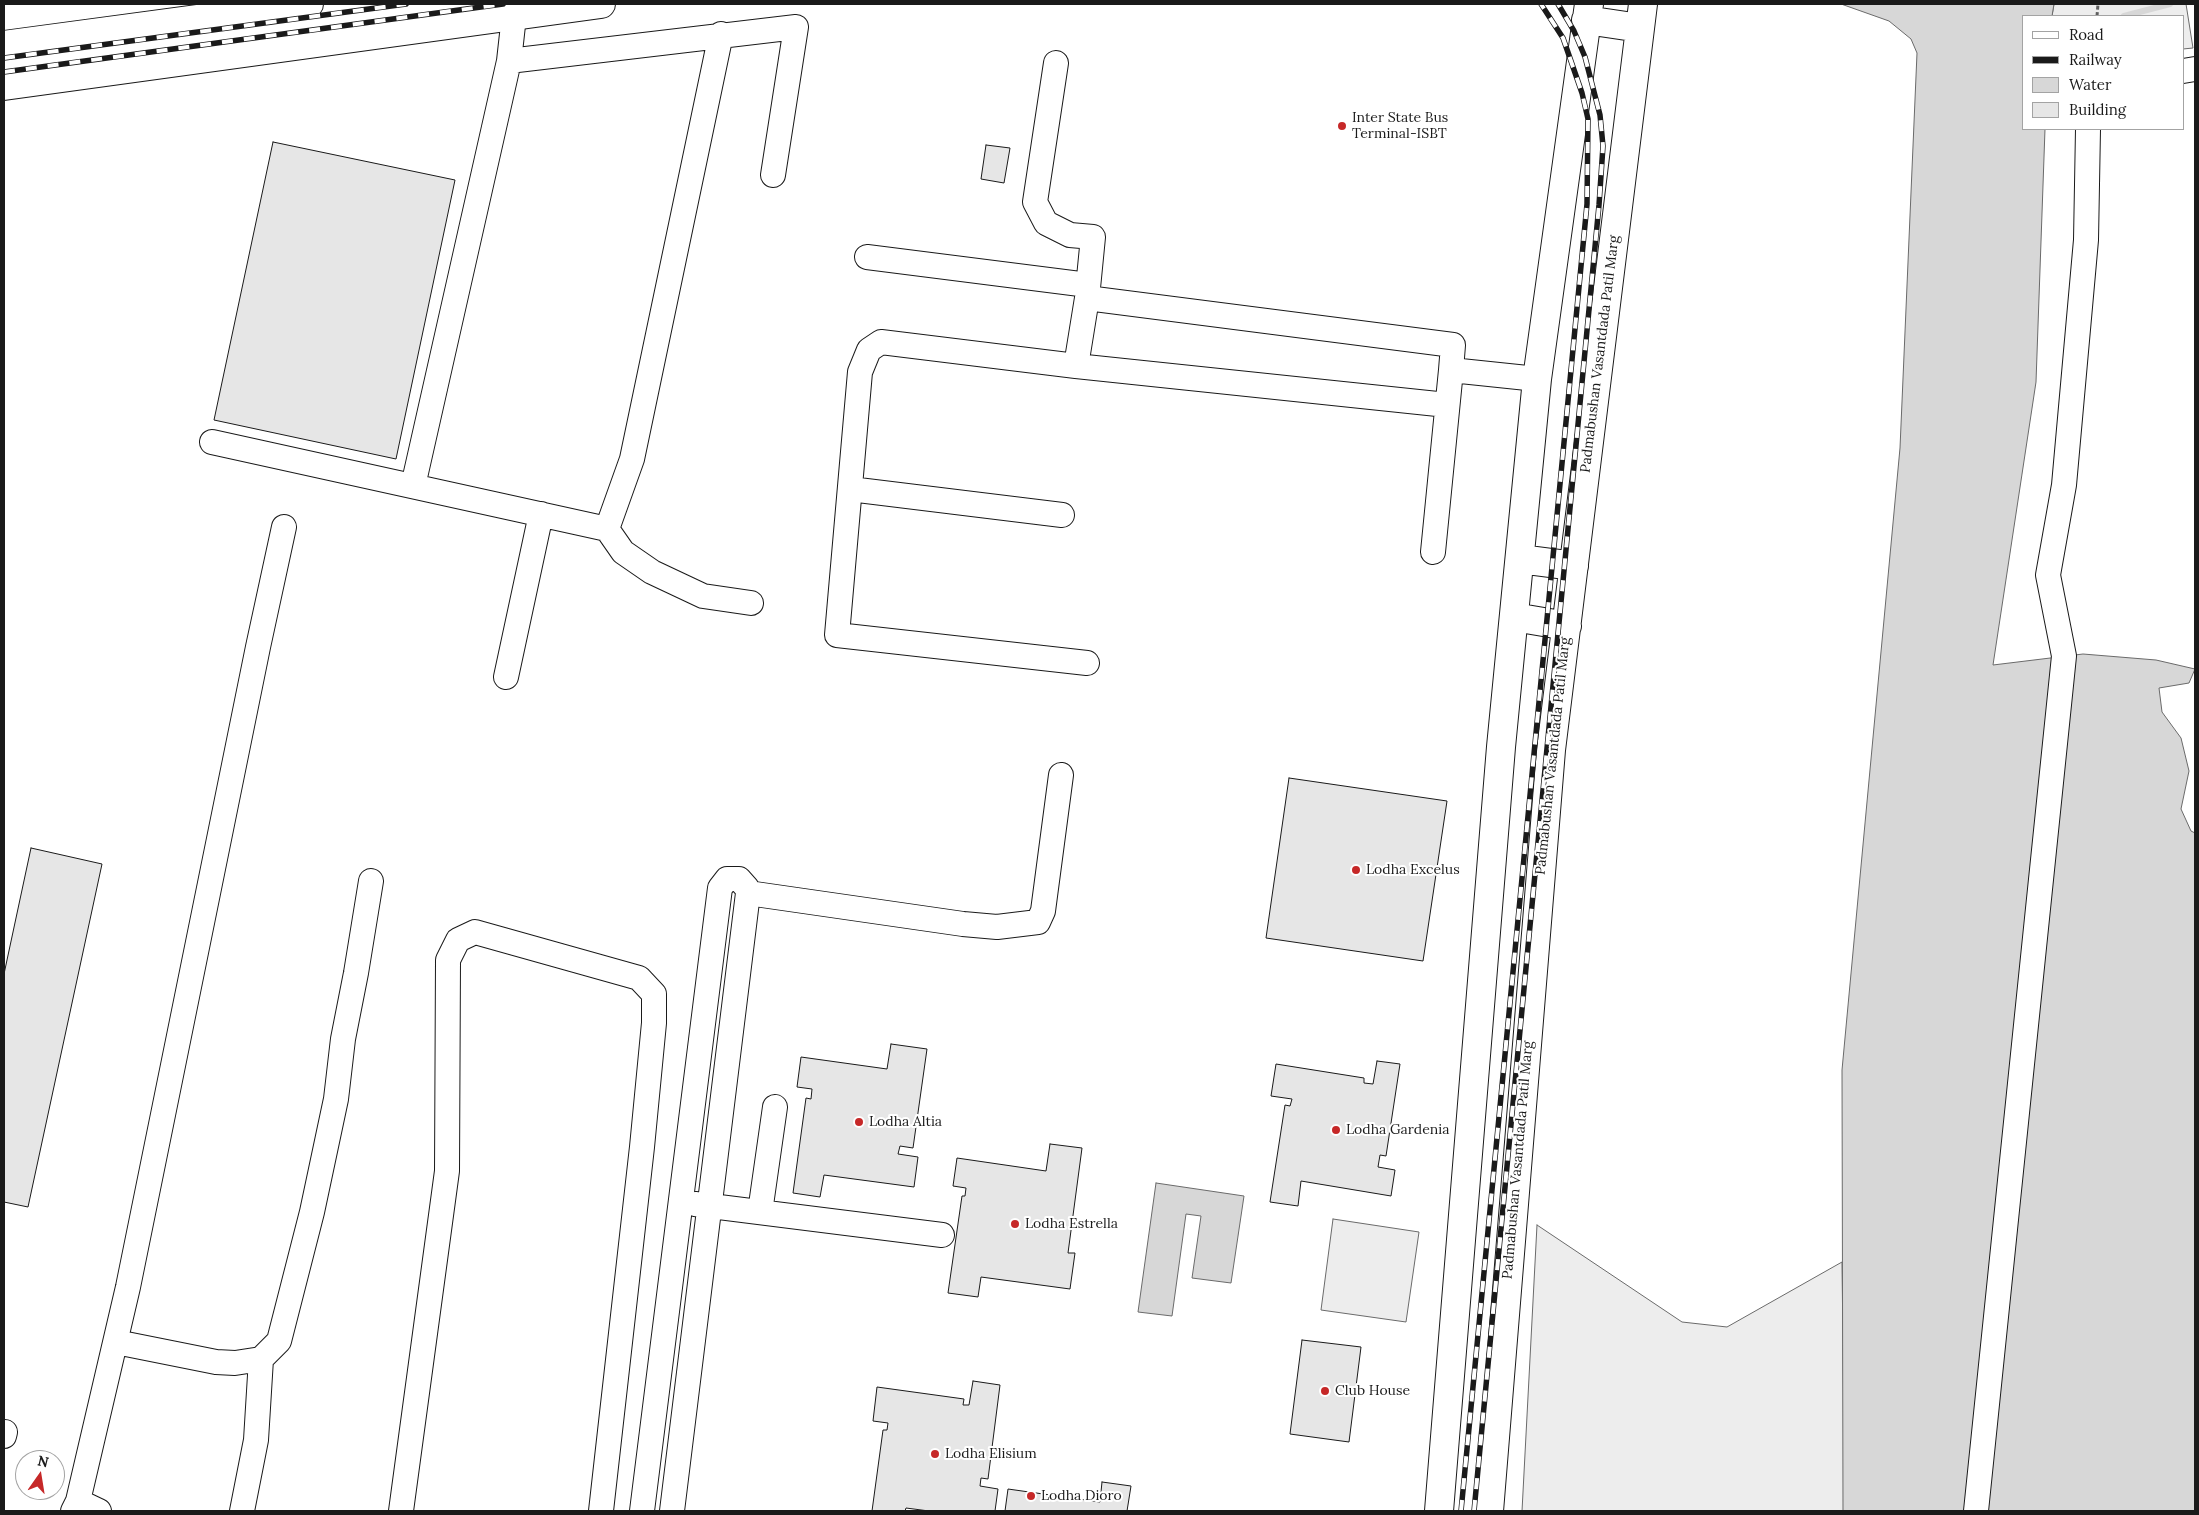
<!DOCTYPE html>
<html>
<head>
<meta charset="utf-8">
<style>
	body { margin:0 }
	#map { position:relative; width:2199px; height:1515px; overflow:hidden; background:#fff; font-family:Lora,serif }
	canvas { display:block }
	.frame { position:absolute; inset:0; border:5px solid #1a1a1a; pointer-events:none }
	.legend { position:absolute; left:2022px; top:15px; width:162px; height:115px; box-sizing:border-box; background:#fff; border:1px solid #a3a3a3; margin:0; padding:6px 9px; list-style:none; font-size:15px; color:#1a1a1a }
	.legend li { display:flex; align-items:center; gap:10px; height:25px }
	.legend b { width:25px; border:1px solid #a3a3a3 }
	.north { position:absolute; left:15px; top:1450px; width:50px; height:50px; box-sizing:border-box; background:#fff; border:1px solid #a3a3a3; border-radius:50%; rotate:13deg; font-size:14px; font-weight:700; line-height:20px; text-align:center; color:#1a1a1a }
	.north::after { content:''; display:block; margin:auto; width:18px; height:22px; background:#c62828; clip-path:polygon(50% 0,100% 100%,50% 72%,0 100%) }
</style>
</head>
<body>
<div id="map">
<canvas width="2199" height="1515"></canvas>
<div class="frame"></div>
<ul class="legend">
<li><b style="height:6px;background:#fff"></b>Road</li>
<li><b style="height:6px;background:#1a1a1a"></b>Railway</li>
<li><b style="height:14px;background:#d7d7d7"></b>Water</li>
<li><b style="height:14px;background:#e6e6e6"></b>Building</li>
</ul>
<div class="north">N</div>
</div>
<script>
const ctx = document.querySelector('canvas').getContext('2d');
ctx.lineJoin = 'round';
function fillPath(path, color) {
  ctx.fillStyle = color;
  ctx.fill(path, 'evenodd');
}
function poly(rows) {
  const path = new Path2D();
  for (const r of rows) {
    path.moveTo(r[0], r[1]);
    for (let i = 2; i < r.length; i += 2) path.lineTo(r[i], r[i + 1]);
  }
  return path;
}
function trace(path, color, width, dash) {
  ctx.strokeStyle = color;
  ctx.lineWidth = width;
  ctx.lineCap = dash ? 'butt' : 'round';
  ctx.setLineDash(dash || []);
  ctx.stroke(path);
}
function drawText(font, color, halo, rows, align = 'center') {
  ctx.font = font + ' Lora,serif';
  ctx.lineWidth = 4;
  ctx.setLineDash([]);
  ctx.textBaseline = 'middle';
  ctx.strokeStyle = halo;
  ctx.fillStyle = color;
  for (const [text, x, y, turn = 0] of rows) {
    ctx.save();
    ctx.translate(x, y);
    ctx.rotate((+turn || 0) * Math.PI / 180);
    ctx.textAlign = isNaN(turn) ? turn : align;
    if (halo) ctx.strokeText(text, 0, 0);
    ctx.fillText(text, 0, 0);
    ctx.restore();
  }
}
const built = poly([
	[2054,4,2186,4,2193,48,2183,49,2183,16,2052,16,2054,4],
	[1333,1219,1419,1232,1406,1322,1321,1310,1333,1219],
	[1537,1225,1682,1322,1727,1327,1842,1262,1845,1511,1522,1511,1537,1225]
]);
const water = poly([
	[1841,4,2054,4,2052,16,2023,16,2023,129,2045,129,2036,382,1993,665,2083,654,2156,660,2195,669,2189,683,2159,688,2162,712,2181,738,2189,771,2181,809,2191,831,2195,833,2195,1511,1843,1511,1842,1070,1900,448,1917,53,1911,39,1889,21,1841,4],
	[1156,1183,1244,1196,1231,1283,1192,1278,1201,1216,1186,1214,1172,1316,1138,1312,1156,1183]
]);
const stream = poly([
	[2124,16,2170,4]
]);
const building = poly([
	[273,142,455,180,396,459,214,420,273,142],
	[986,145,1010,148,1004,183,981,179,986,145],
	[1289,778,1447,801,1423,961,1266,938,1289,778],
	[31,848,102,864,28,1207,4,1202,4,974,31,848],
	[891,1044,927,1049,913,1148,900,1146,898,1154,918,1157,914,1187,824,1175,820,1197,793,1193,806,1098,811,1099,812,1089,797,1087,801,1057,887,1069,891,1044],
	[1377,1061,1400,1064,1386,1156,1380,1155,1378,1167,1395,1170,1391,1196,1301,1181,1298,1206,1270,1202,1285,1105,1290,1106,1292,1099,1271,1096,1276,1064,1364,1078,1364,1083,1373,1084,1377,1061],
	[1050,1144,1082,1148,1068,1253,1075,1253,1070,1289,981,1277,978,1297,948,1293,962,1196,965,1196,966,1188,953,1186,957,1158,1046,1171,1050,1144],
	[1302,1340,1361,1347,1349,1442,1290,1434,1302,1340],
	[973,1381,1000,1385,988,1479,981,1478,980,1486,998,1489,995,1511,929,1511,906,1508,905,1511,872,1511,883,1430,887,1430,888,1423,873,1421,877,1387,964,1399,963,1405,969,1405,973,1381],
	[1102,1482,1131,1486,1127,1511,1005,1511,1008,1489,1100,1502,1102,1482]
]);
const path = poly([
	[2097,16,2098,4]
]);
const minor = poly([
	[509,61,796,27,773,175],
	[1056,63,1035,202,1046,223,1070,235,1093,237,1087,298,1453,345,1451,370],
	[2183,71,2195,69],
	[867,257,1088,285],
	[1087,298,1076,366,1447,405],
	[1076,366,881,342,869,350,860,372,837,635,1087,663],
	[212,442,607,529,623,552,652,572,703,596,751,603],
	[413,486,509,61,514,16,512,4],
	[850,489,1062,515],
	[607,529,632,459,721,34],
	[1433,552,1451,370,1537,379],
	[506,677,541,514],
	[748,893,963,924,997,927,1038,922,1043,911,1061,775],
	[695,1204,942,1235],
	[760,1212,775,1107],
	[116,1342,216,1362,235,1363,261,1359,279,1341,312,1212,336,1099,343,1039,356,973,371,881],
	[4,1436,5,1432],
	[78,1501,99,1511],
	[73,1511,78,1501,128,1287,258,647,284,527],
	[242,1511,256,1440,261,1359],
	[401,1511,447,1171,448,960,458,940,475,932,639,978,654,994,654,1023,642,1147,601,1511],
	[642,1511,720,888,727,879,739,879,747,888,748,893,672,1511],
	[1976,1511,2064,656,2048,575,2064,485,2086,240,2088,129]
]);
const major = poly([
	[1586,20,1640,28],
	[4,45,309,4],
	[4,86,601,4],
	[1520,559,1574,566],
	[1514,617,1567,626],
	[1439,1511,1501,747,1537,379,1589,4],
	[1489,1511,1551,750,1643,4]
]);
const rail = poly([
	[4,58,406,4],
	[4,72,503,4],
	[1461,1511,1587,204,1588,119,1582,93,1563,38,1541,4],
	[1474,1511,1599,205,1603,146,1600,115,1585,57,1574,31,1558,4]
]);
const markers = [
	[1342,126,5,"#c62828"],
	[1356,870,5,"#c62828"],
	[859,1122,5,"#c62828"],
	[1336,1130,5,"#c62828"],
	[1015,1224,5,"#c62828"],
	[1325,1391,5,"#c62828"],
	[935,1454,5,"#c62828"],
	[1031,1496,5,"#c62828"]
];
const poiNames = [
	["Inter State Bus",1352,118],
	["Terminal-ISBT",1352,134],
	["Lodha Excelus",1366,870],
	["Lodha Altia",869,1122],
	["Lodha Gardenia",1346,1130],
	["Lodha Estrella",1025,1224],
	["Club House",1335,1391],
	["Lodha Elisium",945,1454],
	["Lodha Dioro",1041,1496]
];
const streetNames = [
	["Padmabushan Vasantdada Patil Marg",1600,354,-83],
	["Padmabushan Vasantdada Patil Marg",1553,756,-84],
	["Padmabushan Vasantdada Patil Marg",1518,1160,-85]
];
fillPath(built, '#ededed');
trace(built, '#6a6a6a', 1);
fillPath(water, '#d7d7d7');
trace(water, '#6a6a6a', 1);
trace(stream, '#d7d7d7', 6);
fillPath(building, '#e6e6e6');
trace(building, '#1a1a1a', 1);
trace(minor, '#1a1a1a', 26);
trace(major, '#1a1a1a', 30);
trace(path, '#5f5f5f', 3, [4, 2.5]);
trace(minor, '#fff', 24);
trace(major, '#fff', 28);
trace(rail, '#1a1a1a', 5.5);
trace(rail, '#fff', 4, [11]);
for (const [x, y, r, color] of markers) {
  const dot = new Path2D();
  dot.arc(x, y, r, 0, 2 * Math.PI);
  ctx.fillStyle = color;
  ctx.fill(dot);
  trace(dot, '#fff', 2);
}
drawText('14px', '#1a1a1a', '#fff', poiNames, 'left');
drawText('14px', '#1a1a1a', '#fff', streetNames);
</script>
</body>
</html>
